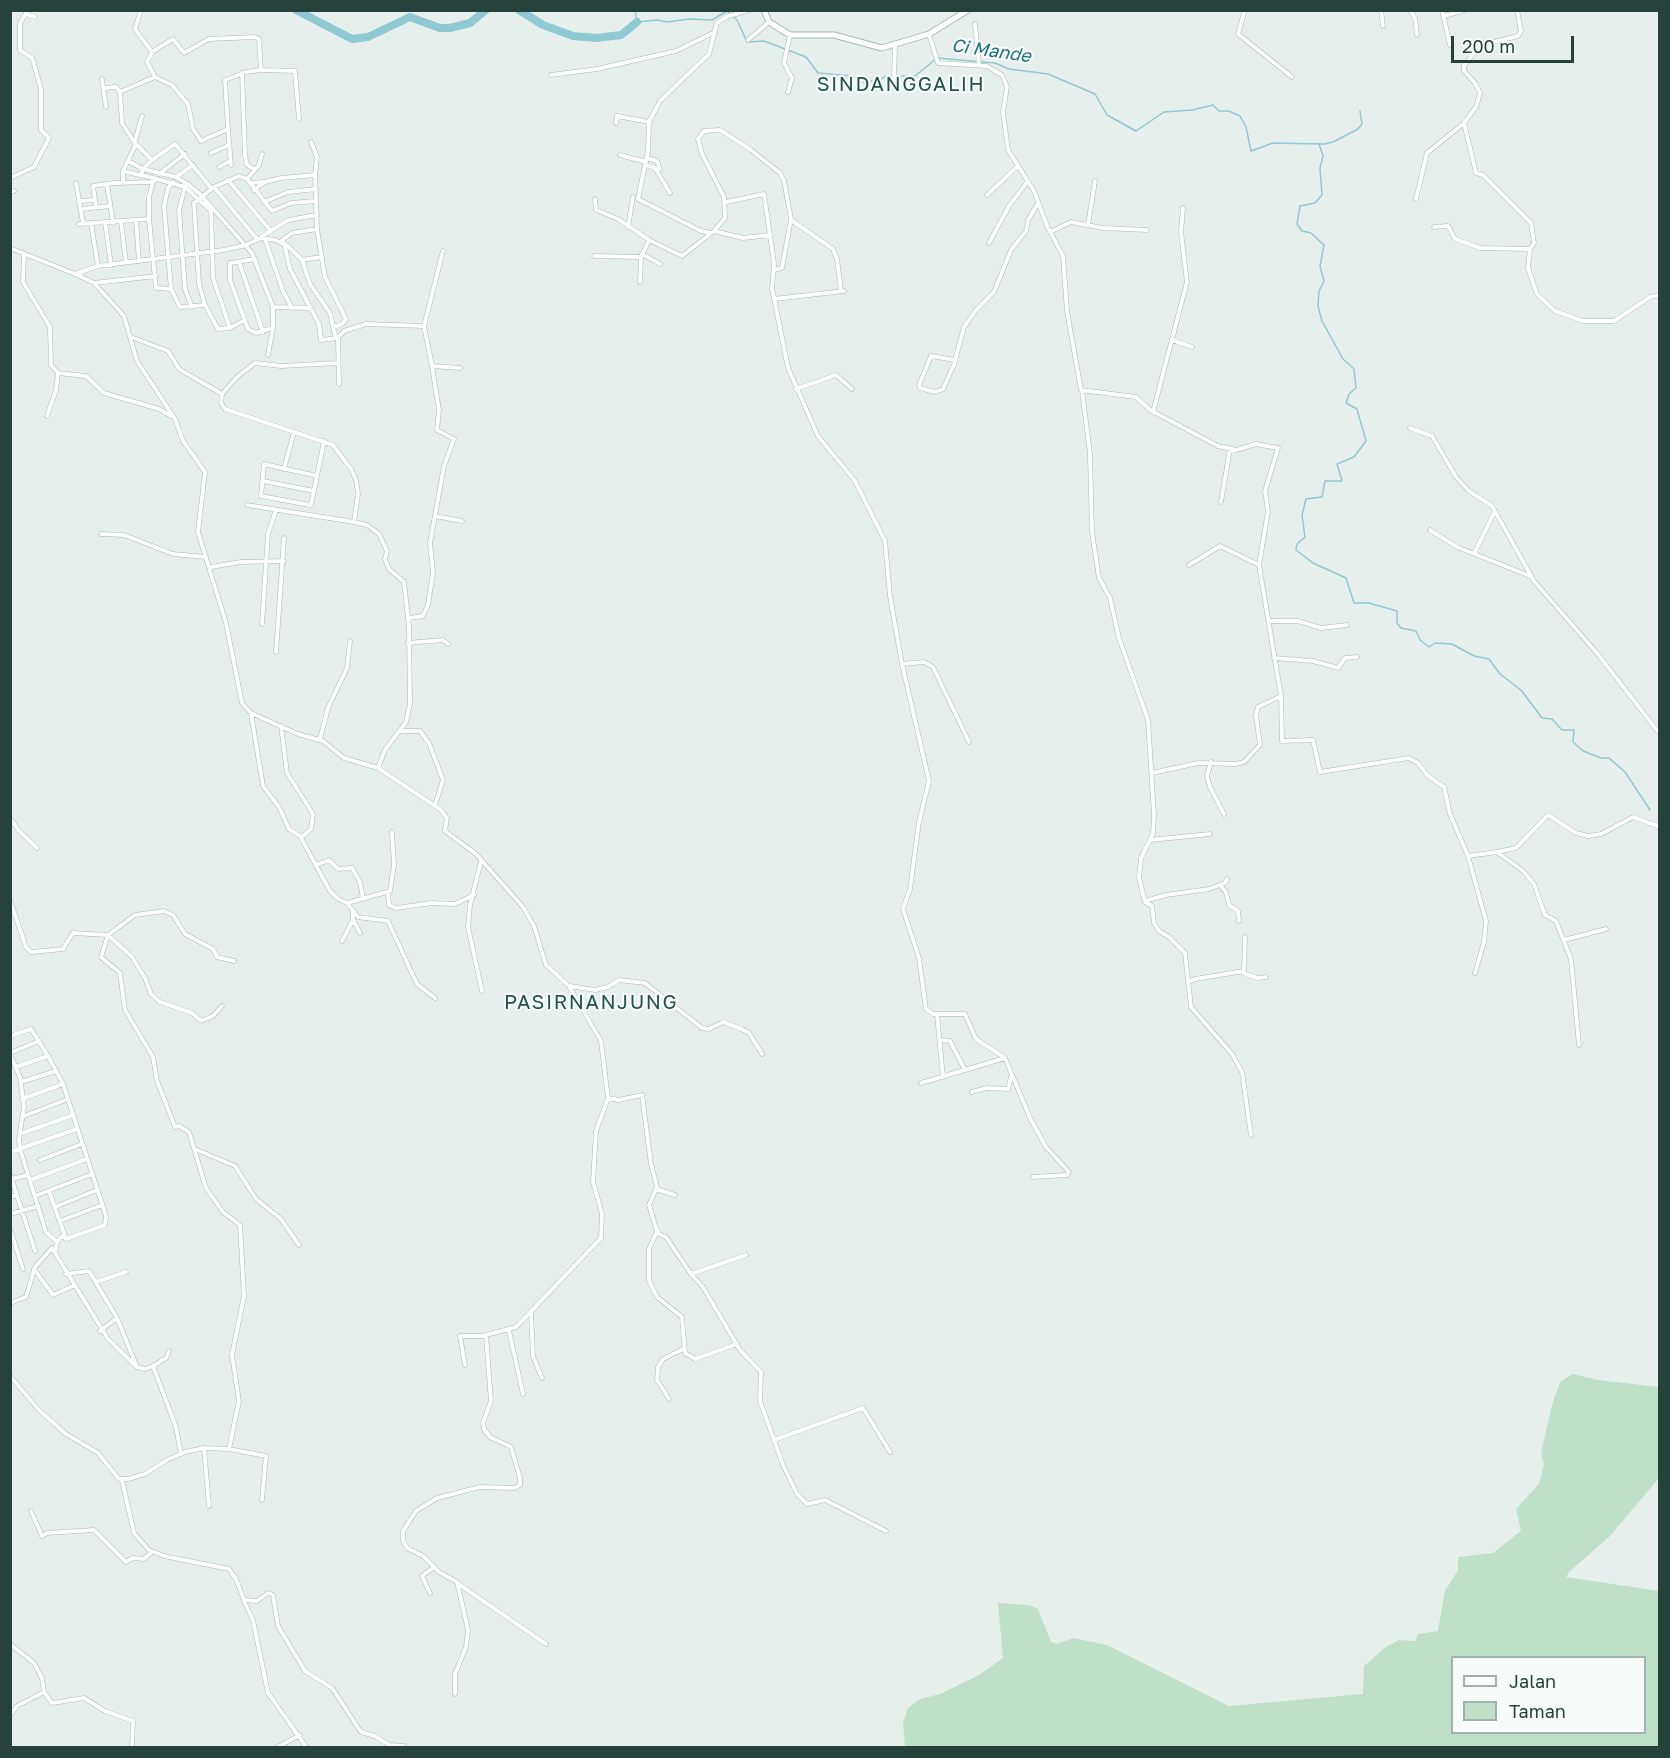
<!DOCTYPE html>
<html>
<head>
<meta charset="utf-8">
<style>
	body { margin:0 }
	#map { position:relative; width:1670px; height:1758px; overflow:hidden; background:#e6efeb; font-family:"Golos Text",sans-serif }
	canvas { display:block }
	.frame { position:absolute; inset:0; border:12px solid #24423a; pointer-events:none }
	.legend { position:absolute; left:1451px; top:1656px; width:195px; height:78px; box-sizing:border-box; background:#f7fbf9; border:2px solid #a3b1ad; margin:0; padding:8px 10px; list-style:none; font-size:18px; color:#24423a }
	.legend li { display:flex; align-items:center; gap:12px; height:30px }
	.legend b { width:30px; border:2px solid #a3b1ad }
	.scale { position:absolute; left:1451px; top:36px; width:123px; height:27px; box-sizing:border-box; border:3px solid #24423a; border-top:0; padding-left:8px; font-size:18px; line-height:21px; white-space:nowrap; color:#24423a; -webkit-text-stroke:4px #f7fbf9; paint-order:stroke }
</style>
</head>
<body>
<div id="map">
<canvas width="1670" height="1758"></canvas>
<div class="frame"></div>
<ul class="legend">
<li><b style="height:8px;background:#fff"></b>Jalan</li>
<li><b style="height:16px;background:#bfe0c8"></b>Taman</li>
</ul>
<div class="scale">200 m</div>
</div>
<script>
const ctx = document.querySelector('canvas').getContext('2d');
ctx.lineJoin = 'round';
function fillPath(path, color) {
  ctx.fillStyle = color;
  ctx.fill(path, 'evenodd');
}
function poly(rows) {
  const path = new Path2D();
  for (const r of rows) {
    path.moveTo(r[0], r[1]);
    for (let i = 2; i < r.length; i += 2) path.lineTo(r[i], r[i + 1]);
  }
  return path;
}
function trace(path, color, width, dash) {
  ctx.strokeStyle = color;
  ctx.lineWidth = width;
  ctx.lineCap = dash ? 'butt' : 'round';
  ctx.setLineDash(dash || []);
  ctx.stroke(path);
}
function drawText(font, color, halo, rows, align = 'center') {
  ctx.font = font + ' "Golos Text",sans-serif';
  ctx.lineWidth = 4.5;
  ctx.setLineDash([]);
  ctx.textBaseline = 'middle';
  ctx.strokeStyle = halo;
  ctx.fillStyle = color;
  for (const [text, x, y, turn = 0] of rows) {
    ctx.save();
    ctx.translate(x, y);
    ctx.rotate((+turn || 0) * Math.PI / 180);
    ctx.textAlign = isNaN(turn) ? turn : align;
    if (halo) ctx.strokeText(text, 0, 0);
    ctx.fillText(text, 0, 0);
    ctx.restore();
  }
}
const green = poly([
	[1573,1374,1598,1380,1659,1387,1659,1478,1610,1536,1570,1571,1566,1577,1659,1591,1659,1747,905,1747,903,1723,908,1708,920,1699,940,1694,979,1675,1003,1658,998,1603,1029,1605,1038,1609,1051,1642,1057,1644,1073,1638,1107,1645,1229,1706,1363,1694,1364,1666,1386,1647,1399,1640,1415,1641,1418,1634,1438,1631,1445,1591,1458,1570,1458,1557,1493,1553,1521,1531,1516,1509,1539,1484,1544,1464,1541,1453,1552,1405,1560,1382],
	[1452,1658,1644,1658,1644,1732,1452,1732]
]);
const stream = poly([
	[635,10,637,22,657,20,667,22,689,19,712,20,727,11,737,20,747,42,764,41,806,57,818,73,852,76,864,82,881,80,885,76,915,76,937,58,995,63,1009,69,1048,74,1095,94,1107,115,1136,131,1164,112,1192,110,1213,105,1219,111,1229,111,1240,116,1246,127,1251,151,1273,143,1324,144,1333,142,1358,129,1362,124,1360,111],
	[1319,144,1323,156,1320,168,1322,195,1315,203,1300,206,1297,224,1302,231,1311,233,1324,245,1320,266,1324,281,1319,291,1318,306,1322,321,1343,359,1354,369,1356,388,1349,394,1346,403,1357,409,1366,441,1354,457,1337,464,1342,481,1325,481,1322,497,1306,499,1302,515,1305,537,1297,544,1296,550,1313,563,1346,578,1354,603,1369,603,1397,611,1397,623,1401,628,1416,631,1420,640,1429,647,1435,643,1452,644,1474,656,1489,659,1500,674,1521,690,1542,718,1552,719,1562,730,1574,730,1573,742,1583,751,1601,758,1609,758,1625,772,1650,810]
]);
const river = poly([
	[296,10,352,39,368,37,410,17,440,28,450,28,470,23,486,10],
	[519,10,543,25,573,36,597,38,621,35,637,22]
]);
const minor = poly([
	[141,10,135,29,152,52,147,62,155,77,172,85,188,104,193,129,201,141,228,129,225,80,246,72,261,70,259,39,255,37,209,39,184,53,173,39,152,52],
	[1245,10,1238,34,1292,77],
	[1381,10,1383,26],
	[1410,10,1415,18,1417,35],
	[1442,10,1450,45],
	[1517,10,1521,31,1518,36,1479,46,1464,66,1464,71,1475,83,1480,93,1476,107,1464,123,1476,173,1483,175,1531,223,1534,243,1530,249,1528,268,1537,294,1555,311,1583,321,1614,321,1650,297,1660,295],
	[26,14,35,17],
	[1444,16,1465,10],
	[975,24,979,65],
	[929,34,938,63,987,66,1002,75,1007,87,1003,112,1008,150,1034,191,1047,226,1063,256,1067,311,1081,390,1136,397,1150,410,1218,446,1236,450,1256,444,1278,448,1265,491,1268,511,1259,565,1281,696,1282,741,1313,740,1320,772,1409,758,1418,763,1428,776,1444,787,1450,814,1468,856,1497,852,1523,871,1534,884,1545,915,1556,921,1571,959,1579,1045],
	[748,40,769,22],
	[895,45,894,80,913,89],
	[261,70,295,71,299,119],
	[242,73,245,155,247,165,254,169],
	[551,75,597,69,676,51,715,32],
	[102,79,106,107],
	[105,88,116,87,120,92],
	[788,92,792,78,784,63,790,35],
	[616,123,617,116,649,122],
	[228,129,231,165],
	[135,141,142,116],
	[311,142,317,157,315,175,317,229,325,277,346,319,342,324,333,327,336,338],
	[211,153,229,145],
	[620,155,646,162],
	[647,158,657,161,660,169],
	[152,160,134,142,122,123,120,92,155,77],
	[128,161,143,169,176,177,189,185,201,195,252,253,273,307,273,328,268,355],
	[646,165,655,168,670,193],
	[219,167,230,161],
	[123,171,157,179],
	[159,174,185,154],
	[141,175,143,169,152,160,175,144,211,188],
	[176,177,193,165],
	[10,178,34,167,49,138,41,130,41,89,34,64,32,58,20,50,20,23,28,10],
	[247,179,259,165,262,154],
	[228,180,270,230],
	[153,182,149,197,149,219,156,288,171,289],
	[173,182,168,188,164,206,171,289,180,307,205,305],
	[76,183,83,223],
	[123,183,123,171,136,144],
	[250,183,264,182],
	[107,184,113,223],
	[185,187,179,210,185,289,192,307],
	[214,187,257,239],
	[254,190,265,182,281,178,315,175],
	[10,192,14,191],
	[987,195,1018,166],
	[595,199,596,210,618,219,649,240,682,256,714,231,725,218,724,197,702,154,698,139,704,131,720,130,751,150,780,173,784,181,791,219,782,268,774,270],
	[1416,199,1427,153,1464,123],
	[80,201,95,200],
	[264,202,288,192,316,189],
	[726,202,764,194,774,263,772,288,788,368,818,436,855,481,885,541,890,596,902,664,929,781,919,822,910,889,903,909,919,958,926,1009,933,1014,965,1014,976,1039,1005,1058,1031,1120,1046,1147,1069,1172,1067,1175,1033,1177],
	[96,207,93,186,114,183,153,182,157,179,185,187,210,210],
	[81,209,110,206],
	[211,209,213,278,230,328],
	[136,220,139,261],
	[791,220,833,249,837,259,841,291],
	[105,222,111,265],
	[121,222,126,262],
	[91,223,98,266],
	[79,224,149,219],
	[1088,225,1095,181],
	[628,227,633,197],
	[1434,227,1448,226,1455,239,1480,248,1530,249],
	[714,231,743,238,771,235],
	[1050,232,1071,222,1103,228,1147,230],
	[710,233,701,231,638,199,648,151,649,122,660,101,709,54,717,23,726,17,749,10],
	[261,237,288,220,317,215],
	[265,239,283,291,292,308],
	[280,242,292,233,317,229],
	[284,243,290,269,319,324,321,340,337,338],
	[989,243,1009,206,1028,181],
	[10,248,75,274,98,266,224,250,246,245,261,238,275,240,288,246,302,260,310,284,330,313,333,327],
	[443,251,424,326,432,366,460,368],
	[642,254,660,264],
	[24,255,23,282,50,327,51,365,58,373,56,390,47,416],
	[594,256,641,257],
	[255,259,230,263,230,280,248,329,256,333,272,328],
	[302,260,322,257],
	[239,262,263,332],
	[75,274,94,283,124,316,137,361,175,419,183,441,205,472,198,532,226,623,242,703,251,713,264,719,298,734,323,741,344,758,378,768,441,810,447,818,445,831,476,854,523,907,534,926,546,965,569,986,601,1041,608,1098,596,1131,593,1182,602,1214,601,1238,516,1327,486,1335,491,1401,483,1423,484,1429,490,1437,511,1447,520,1478,520,1485,514,1488,480,1487,437,1498,416,1511,403,1531,403,1540,407,1548,423,1556,439,1572,457,1582,468,1630,466,1647,455,1674,455,1694],
	[640,282,641,257,649,240],
	[94,283,156,276],
	[774,299,844,291],
	[273,307,309,308],
	[243,321,230,328,218,329,205,305,199,284,194,203,214,187,239,176,247,179,272,211,291,203,316,201],
	[131,337,168,351,179,369,222,394],
	[1172,340,1192,347],
	[955,360,931,356,919,385,920,388,935,392,943,389,952,369,954,365,956,357,964,327,976,310,994,292,1011,250,1026,231,1028,220,1038,203],
	[338,363,281,366,255,363,237,377,222,394,221,403,225,409,333,445,351,469,356,480,358,494,354,522,367,525,379,534,387,551,385,559,389,569,404,582,409,626,410,704,406,722,385,750,378,768],
	[58,373,86,376,104,393,159,409,171,416],
	[339,384,338,338,344,331,366,324,424,326],
	[796,389,836,375,852,389],
	[1082,390,1090,454,1092,532,1099,578,1110,598,1119,638,1148,720,1154,815,1153,834,1141,858,1139,878,1145,902,1152,906,1154,923,1159,931,1169,937,1185,953,1191,1007,1232,1054,1242,1072,1251,1135],
	[1153,412,1187,282,1181,232,1183,208],
	[1410,428,1432,436,1456,477,1469,491,1492,506,1534,581,1596,652,1660,734],
	[284,469,294,432],
	[317,476,264,464,261,496,310,505,311,504,314,491,324,441],
	[263,481,314,491],
	[1221,502,1230,449],
	[247,505,354,522],
	[435,516,462,521],
	[1430,530,1457,547,1530,576],
	[101,534,124,535,173,554,206,557],
	[1474,554,1495,511],
	[1189,565,1220,546,1259,565],
	[211,567,241,562,284,561],
	[409,618,423,616,428,605,433,573,430,543,444,466,454,439,437,430,439,410,432,366],
	[1268,621,1298,621,1321,628,1347,625],
	[262,624,268,534,276,510],
	[408,643,443,640,448,644],
	[276,652,284,538],
	[1274,658,1313,661,1338,668,1345,658,1357,657],
	[902,664,924,662,933,667,969,742],
	[251,713,263,786,279,807,289,829,300,836,330,891,338,899,347,903,358,917,388,921,417,984,435,998],
	[281,726,287,773,313,814,311,829,301,838],
	[401,731,420,731,429,743,443,780,435,805],
	[320,739,328,708,347,668,350,641],
	[1211,762,1207,776,1210,787,1224,814],
	[1152,773,1198,763,1236,764,1244,762,1260,745,1256,715,1258,707,1281,696],
	[10,818,19,831,37,848],
	[1150,840,1210,834],
	[1497,852,1516,848,1548,815,1576,833,1588,836,1601,834,1633,817,1660,827],
	[1468,856,1486,921,1484,942,1475,973],
	[481,861,470,905,468,927,482,991],
	[316,865,329,860,338,869,352,868,360,882,363,899],
	[1220,885,1226,892,1229,905,1238,911,1239,921],
	[388,893,389,905,396,908,432,903,455,904,474,895],
	[10,900,26,947,31,952,63,949,73,933,108,935,101,957,120,973,125,1010,153,1057,157,1081,175,1127,179,1126,189,1132,206,1188,223,1212,240,1225,244,1296,232,1355,239,1401,229,1449],
	[1145,901,1166,895,1209,889,1225,883,1227,879],
	[347,903,390,891,394,865,392,832],
	[353,920,360,933],
	[1564,940,1606,929],
	[342,941,353,920,353,913],
	[1243,973,1257,978,1266,977],
	[1188,982,1195,979,1244,971,1245,937],
	[570,986,595,990,608,987,619,980,645,983,702,1028,709,1029,723,1022,742,1029,749,1033,762,1054],
	[222,1006,213,1016,201,1021,192,1013,160,1002,151,994,145,978,132,957,108,935,135,915,164,911,173,915,185,934,213,949,217,957,234,961],
	[937,1014,943,1077],
	[10,1036,31,1029,48,1056,63,1084,106,1216,105,1225,66,1239,62,1236,57,1242,55,1253],
	[940,1040,950,1041,965,1070],
	[10,1053,39,1041],
	[10,1054,20,1077,24,1107,19,1139,20,1149,46,1232,57,1242],
	[16,1067,48,1056],
	[21,1082,56,1071],
	[921,1083,1005,1058],
	[972,1092,987,1088,1008,1089,1011,1077],
	[608,1098,619,1100,642,1095,651,1164,657,1187,649,1205,656,1228,659,1234,666,1237,691,1274,703,1287,740,1350,761,1372,760,1401,783,1465,797,1494,807,1504,825,1500,886,1531],
	[22,1099,63,1084],
	[24,1116,68,1099],
	[20,1134,73,1115],
	[195,1149,235,1166,256,1199,281,1219,299,1245],
	[10,1152,77,1129],
	[40,1160,82,1144],
	[10,1174,35,1251],
	[12,1179,28,1175],
	[30,1180,87,1159],
	[656,1189,675,1195],
	[49,1191,66,1239],
	[35,1196,92,1174],
	[10,1197,17,1195],
	[55,1207,97,1190],
	[10,1214,38,1206],
	[60,1221,102,1205],
	[10,1229,23,1269],
	[657,1231,649,1249,649,1281,657,1297,682,1317,685,1353,695,1359,737,1344],
	[34,1269,53,1295,73,1286],
	[66,1274,89,1271,117,1318,137,1367],
	[691,1274,746,1255],
	[96,1282,126,1272],
	[10,1303,26,1297,35,1267,52,1248,108,1339,137,1367,145,1369,153,1366],
	[531,1313,533,1356,542,1378],
	[100,1331,117,1318],
	[509,1331,523,1394],
	[169,1351,166,1358,153,1366,176,1427,181,1454],
	[465,1365,460,1336,486,1336],
	[10,1376,39,1410,66,1434,98,1453,119,1479,128,1479,145,1474,167,1460,185,1452,204,1448,229,1449,266,1456,262,1500],
	[669,1399,657,1380,658,1367,663,1359,683,1349],
	[774,1440,863,1408,890,1452],
	[204,1448,209,1506],
	[122,1480,134,1533,149,1550,164,1556,229,1569,236,1579,244,1600,257,1601,268,1593,273,1595,278,1626,305,1671,332,1688,361,1732,375,1736,389,1745,404,1746],
	[31,1511,42,1536,47,1533,94,1530,126,1562,133,1558,144,1559,152,1552],
	[457,1583,546,1644],
	[430,1593,422,1576,434,1567],
	[244,1601,253,1620,268,1693,307,1748],
	[10,1644,34,1663,42,1678,44,1692,52,1703,84,1698,105,1711,133,1721,132,1748],
	[10,1715,17,1706,44,1692],
	[276,1748,300,1735]
]);
const secondary = poly([
	[764,10,769,22,790,35,834,35,882,48,929,34,968,10]
]);
const waterNames = [
	["Ci Mande",991,51,8]
];
const quarterNames = [
	["SINDANGGALIH",901,85],
	["PASIRNANJUNG",591,1003]
];
fillPath(green, '#bfe0c8');
trace(stream, '#8ec9d4', 1.5);
trace(river, '#8ec9d4', 8);
trace(minor, '#a8b8b2', 5);
trace(secondary, '#a4bbb3', 7);
trace(minor, '#fff', 4);
trace(secondary, '#fff', 5);
drawText('italic 18px', '#1c6f80', '#f7fbf9', waterNames);
ctx.letterSpacing = '1.5px';
drawText('20px', '#1f5548', '#f7fbf9', quarterNames);
ctx.letterSpacing = '0px';
</script>
</body>
</html>
